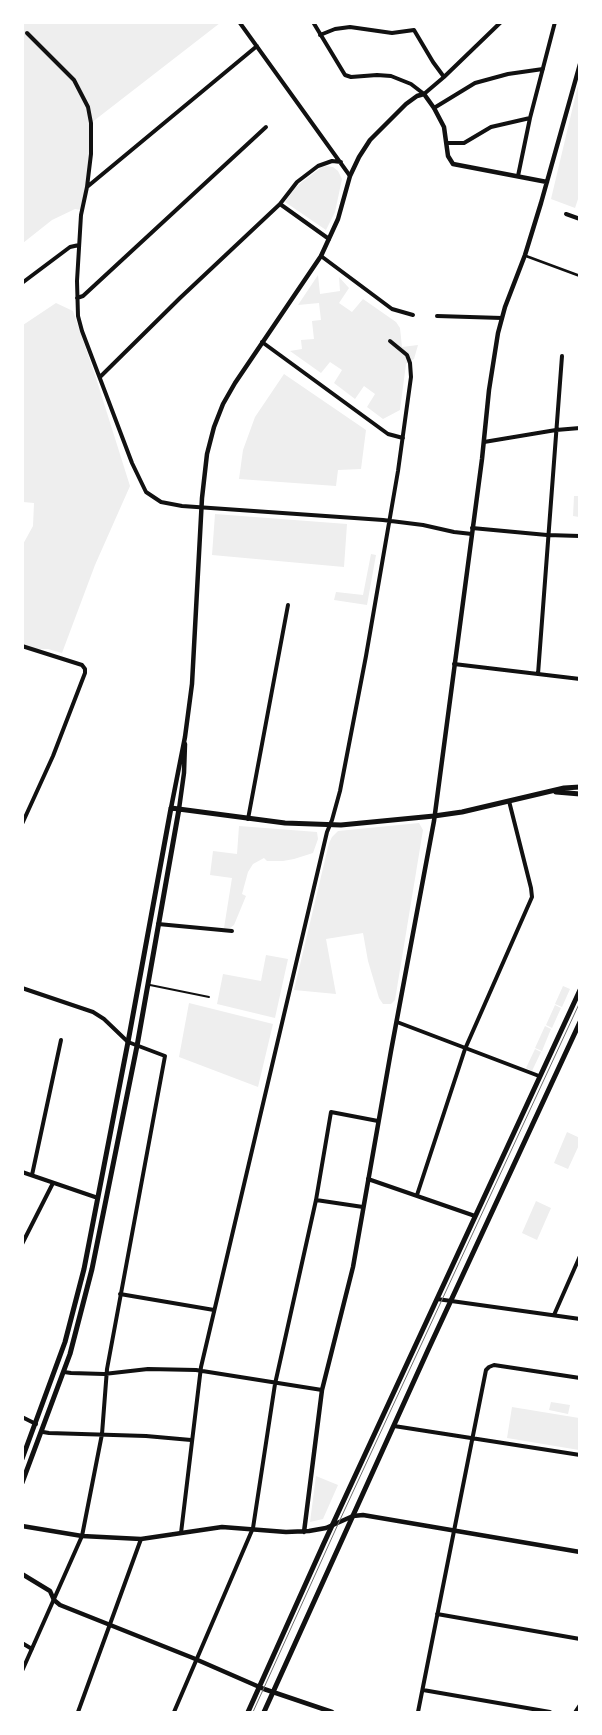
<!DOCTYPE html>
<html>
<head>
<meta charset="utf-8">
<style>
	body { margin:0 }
	#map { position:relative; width:602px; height:1735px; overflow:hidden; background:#fff; font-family:"Noto Serif",serif }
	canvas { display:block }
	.frame { position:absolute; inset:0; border:24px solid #fff; pointer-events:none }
</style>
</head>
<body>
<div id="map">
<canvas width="602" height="1735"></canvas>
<div class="frame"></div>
</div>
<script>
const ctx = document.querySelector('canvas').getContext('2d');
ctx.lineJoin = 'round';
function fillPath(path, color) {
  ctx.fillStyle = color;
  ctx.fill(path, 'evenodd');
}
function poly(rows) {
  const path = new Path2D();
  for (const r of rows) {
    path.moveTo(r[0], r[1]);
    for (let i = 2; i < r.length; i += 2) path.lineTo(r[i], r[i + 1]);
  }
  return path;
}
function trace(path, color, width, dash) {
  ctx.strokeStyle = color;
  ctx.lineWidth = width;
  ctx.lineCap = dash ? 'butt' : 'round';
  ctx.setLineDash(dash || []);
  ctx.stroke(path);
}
const green = poly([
	[23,23,220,23,91,123,91,154,81,210,75,209,52,220,23,243],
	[579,81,580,198,578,199,575,208,551,199],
	[326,166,333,167,338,171,342,179,335,212,326,230,285,202,295,188,302,182,322,167],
	[318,275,320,294,340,291,339,277,349,288,339,303,352,312,363,299,396,322,400,328,402,347,418,345,414,359,406,364,400,410,383,419,367,407,375,394,364,386,355,399,334,383,342,370,330,362,321,373,290,351,302,349,301,340,314,339,312,321,321,320,319,303,298,305],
	[56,303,73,311,96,378,130,486,95,565,62,653,48,649,36,649,23,645,22,546,33,526,34,503,23,502,23,325],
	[284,374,366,430,361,469,338,470,336,486,239,479,243,450,255,417],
	[574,496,579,496,579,517,573,516],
	[215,514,347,524,344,567,212,555],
	[371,554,376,555,367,605,334,600,336,592,363,595],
	[419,823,423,830,395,1000,391,1004,383,1004,379,998,368,961,363,933,326,939,336,994,294,990,329,843,332,837,338,831],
	[239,826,317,832,318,839,313,853,294,859,283,861,267,861,264,858,253,864,248,872,242,894,246,896,234,925,230,928,224,928,232,878,210,875,213,851,237,854],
	[266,955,288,959,275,1018,217,1004,223,974,261,981],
	[563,986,570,989,562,1007,555,1004],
	[189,1003,273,1024,258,1087,179,1057],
	[555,1005,561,1008,552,1028,546,1025],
	[545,1026,551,1029,542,1051,535,1048],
	[535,1049,541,1052,532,1071,526,1068],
	[567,1132,580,1138,579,1145,568,1169,554,1163],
	[536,1201,551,1208,537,1240,522,1233],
	[551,1402,570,1405,568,1414,549,1410],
	[512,1407,579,1418,579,1450,507,1438],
	[316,1476,338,1485,323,1519,310,1522]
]);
const service = poly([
	[150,985,209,997]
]);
const pedestrian = poly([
	[526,256,580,276]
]);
const minor = poly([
	[313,22,345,75,351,77,377,75,391,76,411,84,424,94,444,77,501,22],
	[240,23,350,176],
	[27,33,74,80,88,107,91,123,91,154,87,187,81,215,77,281,78,316,82,331,132,463,146,492,161,502,182,506,383,520,423,525,454,532,472,534],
	[320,35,335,29,350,27,392,33,414,30,433,62,444,77],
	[434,108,475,83,508,74,543,69],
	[447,143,464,143,491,127,530,118],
	[518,176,530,118,555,22],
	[87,187,257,46],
	[280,204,329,239],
	[566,214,580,219],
	[321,256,392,309,413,315],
	[22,283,70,247,79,245],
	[77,298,83,296,266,127],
	[437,316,502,318],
	[262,342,388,434,403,438],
	[100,377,180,298,280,204,297,182,318,166,332,161,341,162],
	[484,442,556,430,580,428],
	[472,528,547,535,580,536],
	[22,646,82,665,85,669,85,673,53,756,22,824],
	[454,664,580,679],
	[538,674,562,356],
	[248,819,288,605],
	[158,924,232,931],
	[22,988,93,1012,104,1019,128,1042,165,1056,107,1369,102,1434,82,1536,22,1671],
	[397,1022,539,1076],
	[22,1172,98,1198],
	[32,1175,61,1040],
	[368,1179,475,1216],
	[417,1195,465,1049,532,897,531,888,509,801],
	[316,1200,363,1207],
	[22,1244,53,1183],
	[120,1294,214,1310],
	[437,1299,580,1319],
	[554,1315,580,1256],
	[64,1372,71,1373,104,1374,148,1369,196,1370,322,1390],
	[22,1417,36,1424],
	[394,1426,580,1455],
	[43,1432,49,1433,146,1436,191,1440],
	[181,1533,201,1367,327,832,332,820,340,791,366,656,398,471,411,377,410,363,407,355,390,341],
	[437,1614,580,1639],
	[22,1643,32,1649],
	[423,1690,550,1712],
	[78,1712,141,1539],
	[174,1712,253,1528,275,1384,316,1200,331,1112,378,1121],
	[418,1712,486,1370,489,1367,494,1365,580,1378]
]);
const tertiary = poly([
	[171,808,185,737,192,684,202,498,207,454,214,427,223,404,235,383,321,256,338,219,350,176,359,157,370,140,406,104,417,96,424,94,434,108,444,127,448,156,453,164,547,182],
	[179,809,184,773,185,744],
	[22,1526,82,1536,141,1539,222,1527,286,1532,309,1531,326,1528,353,1516,363,1515,580,1552],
	[304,1532,322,1390,353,1267,391,1051,434,821,482,459,489,390,498,333,505,307,525,255,541,203,580,64],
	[22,1574,50,1591,54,1600,60,1605,193,1658,264,1689,332,1712]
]);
const secondary = poly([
	[556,792,580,794],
	[22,1459,65,1342,84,1269,128,1042,171,808,285,823,341,825,434,816,462,812,564,788,580,787],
	[22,1483,70,1354,92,1269,137,1046,179,809],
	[248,1712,324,1543,580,990],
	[264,1712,428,1350,580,1022],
	[576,1712,580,1706]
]);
const tram = poly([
	[253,1712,339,1522,580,1002]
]);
fillPath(green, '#eee');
trace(service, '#111', 2);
trace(pedestrian, '#111', 2.5);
trace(minor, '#111', 4);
trace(tertiary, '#111', 4.5);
trace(secondary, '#111', 5);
trace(tram, '#707070', 1);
</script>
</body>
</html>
